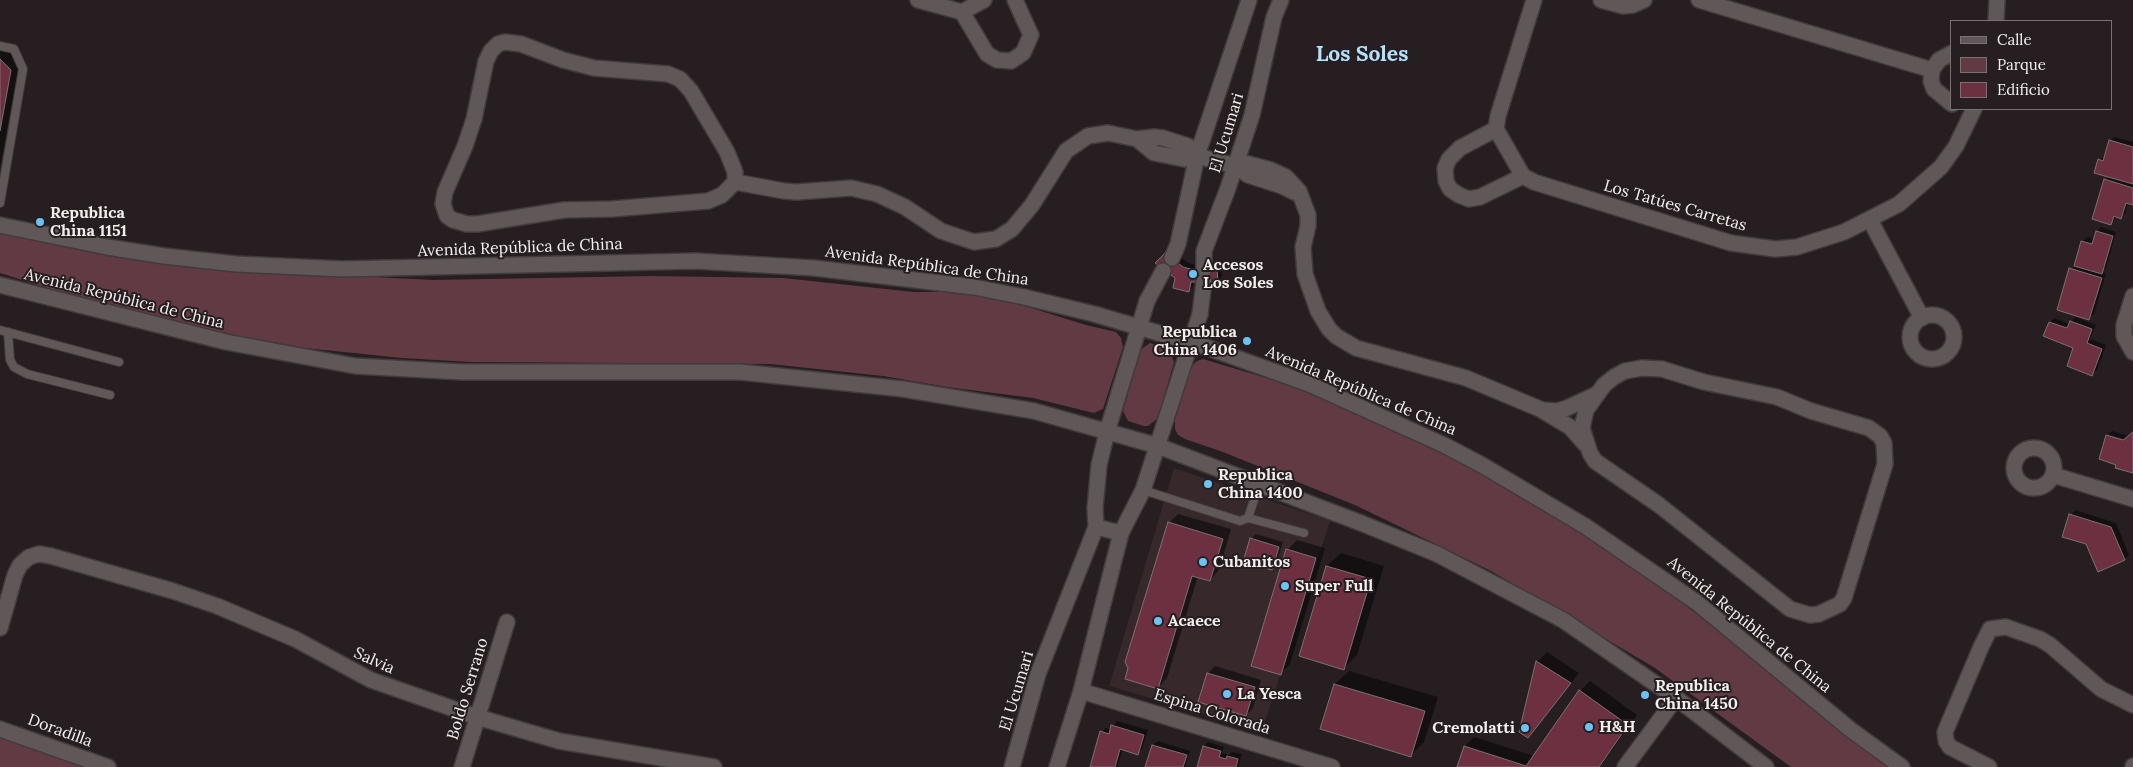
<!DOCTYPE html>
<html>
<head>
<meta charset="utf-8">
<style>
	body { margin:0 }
	#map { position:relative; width:2133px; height:767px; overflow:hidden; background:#261e20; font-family:Lora,serif }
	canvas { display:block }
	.legend { position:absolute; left:1950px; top:20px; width:162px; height:90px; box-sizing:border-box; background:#261e20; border:1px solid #787273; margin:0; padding:6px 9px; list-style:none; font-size:15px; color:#f4efef }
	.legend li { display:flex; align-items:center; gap:10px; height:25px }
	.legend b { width:25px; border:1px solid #787273 }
</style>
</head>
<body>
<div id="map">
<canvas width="2133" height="767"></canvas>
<ul class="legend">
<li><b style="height:6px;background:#605758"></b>Calle</li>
<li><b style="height:14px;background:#623a43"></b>Parque</li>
<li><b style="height:14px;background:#6d3040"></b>Edificio</li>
</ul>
</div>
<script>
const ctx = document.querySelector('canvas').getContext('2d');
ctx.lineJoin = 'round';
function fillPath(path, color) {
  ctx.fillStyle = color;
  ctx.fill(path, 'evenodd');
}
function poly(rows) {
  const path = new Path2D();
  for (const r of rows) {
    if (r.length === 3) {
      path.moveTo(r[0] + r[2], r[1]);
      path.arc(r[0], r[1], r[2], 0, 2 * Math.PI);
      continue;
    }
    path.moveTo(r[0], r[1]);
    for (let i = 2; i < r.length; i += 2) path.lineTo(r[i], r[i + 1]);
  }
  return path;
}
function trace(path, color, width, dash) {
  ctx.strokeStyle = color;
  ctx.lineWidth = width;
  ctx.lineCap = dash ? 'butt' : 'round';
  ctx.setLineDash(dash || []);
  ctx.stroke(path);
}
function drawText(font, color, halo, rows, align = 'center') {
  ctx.font = font + ' Lora,serif';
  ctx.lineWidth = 4;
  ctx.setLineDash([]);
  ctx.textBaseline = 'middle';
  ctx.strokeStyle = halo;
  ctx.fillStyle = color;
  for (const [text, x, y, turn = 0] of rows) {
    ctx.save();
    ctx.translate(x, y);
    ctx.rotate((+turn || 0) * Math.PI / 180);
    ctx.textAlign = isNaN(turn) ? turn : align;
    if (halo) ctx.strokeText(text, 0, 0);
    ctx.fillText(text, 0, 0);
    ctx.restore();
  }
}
const built = poly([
	[1174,468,1330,521,1262,731,1109,686]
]);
const green = poly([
	[0,231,64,246,170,261,258,271,433,280,651,276,783,278,914,292,963,292,1012,302,1086,325,1116,332,1121,338,1123,347,1103,409,1094,413,1033,398,947,387,883,376,770,364,471,362,402,358,276,345,88,301,0,273],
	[1150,343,1169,350,1174,362,1158,418,1148,426,1144,426,1128,421,1123,411,1140,350],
	[1203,359,1293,386,1380,422,1462,462,1555,516,1650,578,1761,664,1843,733,1889,767,1791,767,1655,668,1491,571,1355,505,1223,452,1185,439,1178,435,1175,429,1175,420,1189,369,1197,361],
	[0,738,5,739,85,767,0,767]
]);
const shadow = poly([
	[0,48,9,49,20,60,0,167],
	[2114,137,2133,142,2133,204,2128,203,2125,213,2121,217,2117,216,2111,224,2105,180,2109,176,2099,160,2106,156,2110,141],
	[2101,227,2116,232,2106,268,2102,272,2106,273,2094,314,2089,318,2071,269,2076,265,2083,241,2087,237,2095,239,2097,232],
	[1170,249,1188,263,1200,266,1221,265,1222,276,1217,281,1194,281,1193,286,1188,291,1165,253],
	[2075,317,2096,325,2090,339,2106,345,2097,370,2092,374,2075,347,2050,322,2054,318,2070,324],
	[2112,431,2129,436,2133,433,2133,472,2107,435,2129,443,2130,441,2108,434],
	[2075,510,2116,523,2129,555,2125,559,2086,543,2071,515],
	[1178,514,1231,529,1219,570,1210,580,1198,576,1167,678,1158,688,1129,668,1169,523],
	[1256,534,1283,542,1276,564,1271,569,1251,539],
	[1297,540,1325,548,1290,664,1280,674,1252,665,1288,549],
	[1341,553,1384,566,1357,655,1344,668,1327,566],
	[1547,652,1579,673,1528,737,1521,732,1538,661],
	[1215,666,1261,680,1253,708,1246,715,1208,673],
	[1349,671,1438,697,1424,742,1411,755,1335,684],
	[1590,681,1637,715,1600,767,1458,767,1465,746,1474,737,1534,756,1580,691],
	[1117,721,1148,730,1142,749,1138,753,1123,749,1117,767,1091,767,1102,732,1106,728,1111,729],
	[1158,741,1190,751,1185,767,1146,767,1153,745],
	[1208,742,1224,747,1222,753,1229,755,1232,752,1242,754,1238,767,1198,767,1204,746]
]);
const building = poly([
	[0,59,11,70,0,131,0,59],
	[2109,140,2133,147,2133,184,2094,173,2098,159,2103,161,2109,140],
	[2104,179,2133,188,2133,205,2126,203,2121,219,2114,216,2111,225,2092,219,2104,179],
	[2096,231,2113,236,2102,274,2074,266,2081,241,2092,244,2096,231],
	[1165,253,1183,267,1194,270,1217,269,1218,282,1191,282,1189,292,1173,288,1175,278,1155,263,1165,253],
	[2069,268,2102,278,2089,320,2057,310,2069,268],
	[2070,321,2092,329,2087,343,2102,349,2092,376,2067,366,2073,348,2043,336,2049,322,2067,328,2070,321],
	[2133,432,2133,473,2115,468,2116,465,2099,459,2106,435,2123,440,2133,432],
	[2069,514,2111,527,2125,560,2098,572,2086,544,2062,537,2069,514],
	[1168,522,1223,539,1210,581,1192,576,1158,689,1125,679,1128,668,1125,662,1168,522],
	[1250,538,1279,547,1272,570,1243,562,1250,538],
	[1286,549,1316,558,1281,675,1251,666,1286,549],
	[1326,566,1371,579,1344,670,1299,656,1326,566],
	[1536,661,1571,683,1528,738,1519,732,1536,661],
	[1207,673,1255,687,1246,716,1198,702,1207,673],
	[1334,684,1425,711,1411,757,1320,729,1334,684],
	[1579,690,1628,725,1599,767,1457,767,1464,746,1526,766,1579,690],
	[1111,725,1144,735,1138,755,1120,749,1115,767,1090,767,1100,731,1109,734,1111,725],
	[1152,745,1187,755,1183,767,1145,767,1152,745],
	[1203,746,1221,751,1219,757,1226,759,1227,756,1238,759,1236,767,1197,767,1203,746]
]);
const lane = poly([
	[0,46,14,49,23,69,0,203],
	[0,330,119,362],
	[8,332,10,360,14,367,27,374,110,395],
	[1143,490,1240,521,1248,518,1259,485],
	[1248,518,1304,533]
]);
const street = poly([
	[918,0,962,12],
	[1601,0,1623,6,1633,5,1644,0],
	[1699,0,1932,70,1931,81,1934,89,1952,104],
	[962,12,987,54,997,60,1011,61,1023,53,1031,35,1015,0],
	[962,12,984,0],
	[1996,21,1997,0],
	[1932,70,1939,60,1952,53],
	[1496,129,1523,176,1534,182,1731,243,1775,249,1797,247,1844,232,1899,204,1941,167,1956,146,1974,109],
	[1496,129,1460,148,1449,159,1445,168,1446,181,1450,189,1459,195,1469,199,1480,197,1523,176],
	[1496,129,1498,116,1534,0],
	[1197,156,1236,166,1248,175,1282,186,1294,192],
	[1236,166,1245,163,1271,170,1286,177,1299,191,1308,215,1308,226,1303,247,1305,274,1318,311,1329,329,1336,336,1356,348,1466,378,1540,409,1570,427,1585,444],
	[735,182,722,195,708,201,612,209,564,210,477,224,467,224,453,220,447,216,443,204,445,192,465,146,474,119,486,61,491,51,498,44,505,42,521,44,563,60,594,68,668,74,680,79,691,91,727,152,735,172,735,182,784,191,797,192,851,188,877,194,905,207,941,231,974,242,996,239,1012,229,1032,205,1066,151,1088,136,1108,133,1137,139,1154,137,1163,138,1188,146,1197,156,1184,159,1154,153,1137,139],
	[1870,220,1922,318],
	[1172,258,1178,244,1197,156,1249,0],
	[1204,269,1204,251,1228,188,1252,115,1274,17,1281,0],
	[2133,296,2124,325,2124,336,2133,352],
	[1147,301,1163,271],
	[1200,314,1204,282],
	[1932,337,22],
	[1642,368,1662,369,1704,382,1777,397,1811,411,1869,428,1880,436,1884,443,1885,464,1844,598,1840,604,1819,614,1810,615,1790,609,1659,505,1595,461,1590,453,1582,428,1586,410,1604,385,1614,377,1625,371,1642,368],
	[1542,410,1557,411,1567,408,1595,395],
	[2034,468,20],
	[2053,475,2133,499],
	[0,628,15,575,20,565,29,557,39,554,51,556,173,591,217,606,295,639,371,680,477,717,559,741,714,767],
	[1081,691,1332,767],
	[0,729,108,767],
	[462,767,507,622],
	[1012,767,1038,674,1096,527,1121,533,1081,691,1057,767],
	[1625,767,1676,698],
	[1989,767,1950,747,1946,741,1945,732,1981,647,1990,629,2006,627,2040,639,2050,645,2101,689,2133,705],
	[2133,767,2133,766]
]);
const secondary = poly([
	[0,225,107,247,164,256,236,264,343,269,696,261,814,268,974,287,1024,297,1094,314,1206,347,1309,384,1444,445,1482,465,1585,526,1696,602,1851,730,1902,767],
	[0,285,226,342,355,366,463,372,740,372,903,389,1034,411,1158,446,1361,523,1437,554,1563,620,1676,698,1766,767],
	[1096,527,1095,508,1099,465,1107,432,1147,301],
	[1121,533,1143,490,1200,314]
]);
const markers = [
	[40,222,5,"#6ac3f1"],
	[1193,274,5,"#6ac3f1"],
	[1247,341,5,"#6ac3f1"],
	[1208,484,5,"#6ac3f1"],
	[1203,562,5,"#6ac3f1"],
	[1285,586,5,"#6ac3f1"],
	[1158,621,5,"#6ac3f1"],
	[1227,694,5,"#6ac3f1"],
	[1645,695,5,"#6ac3f1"],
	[1589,727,5,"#6ac3f1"],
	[1525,728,5,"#6ac3f1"]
];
const streetNames = [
	["El Ucumari",1227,133,-73],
	["Los Tatúes Carretas",1675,206,16],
	["Avenida República de China",520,248,-2],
	["Avenida República de China",927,266,8],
	["Avenida República de China",124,299,14],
	["Avenida República de China",1361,391,23],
	["Avenida República de China",1749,625,39],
	["Salvia",374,661,24],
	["Boldo Serrano",468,689,-73],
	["El Ucumari",1017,691,-73],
	["Espina Colorada",1212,712,17],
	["Doradilla",60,731,20]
];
const poiNames = [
	["Republica",50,213],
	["China 1151",50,231],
	["Accesos",1203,265],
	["Los Soles",1203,283],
	["Republica",1237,332,"right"],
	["China 1406",1237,350,"right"],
	["Republica",1218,475],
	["China 1400",1218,493],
	["Cubanitos",1213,562],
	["Super Full",1295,586],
	["Acaece",1168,621],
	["Republica",1655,686],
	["China 1450",1655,704],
	["La Yesca",1237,694],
	["H&H",1599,727],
	["Cremolatti",1515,728,"right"]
];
const districtNames = [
	["Los Soles",1362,55]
];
fillPath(built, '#36282b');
fillPath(green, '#623a43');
fillPath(shadow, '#0007');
fillPath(building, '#6d3040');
trace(building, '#7b7172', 1);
trace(lane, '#413b3c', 10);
trace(street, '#413b3c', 18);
trace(secondary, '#413b3c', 18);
trace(lane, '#605758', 8);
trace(street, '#605758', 15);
trace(secondary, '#605758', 15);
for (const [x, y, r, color] of markers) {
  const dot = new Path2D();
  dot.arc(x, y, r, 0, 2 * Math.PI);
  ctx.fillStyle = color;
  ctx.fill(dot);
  trace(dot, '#261e20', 2);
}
drawText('16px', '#f4efef', '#261e20', streetNames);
drawText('bold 16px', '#f4efef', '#261e20', poiNames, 'left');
drawText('bold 21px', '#b4e2fc', '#261e20', districtNames);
</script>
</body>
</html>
